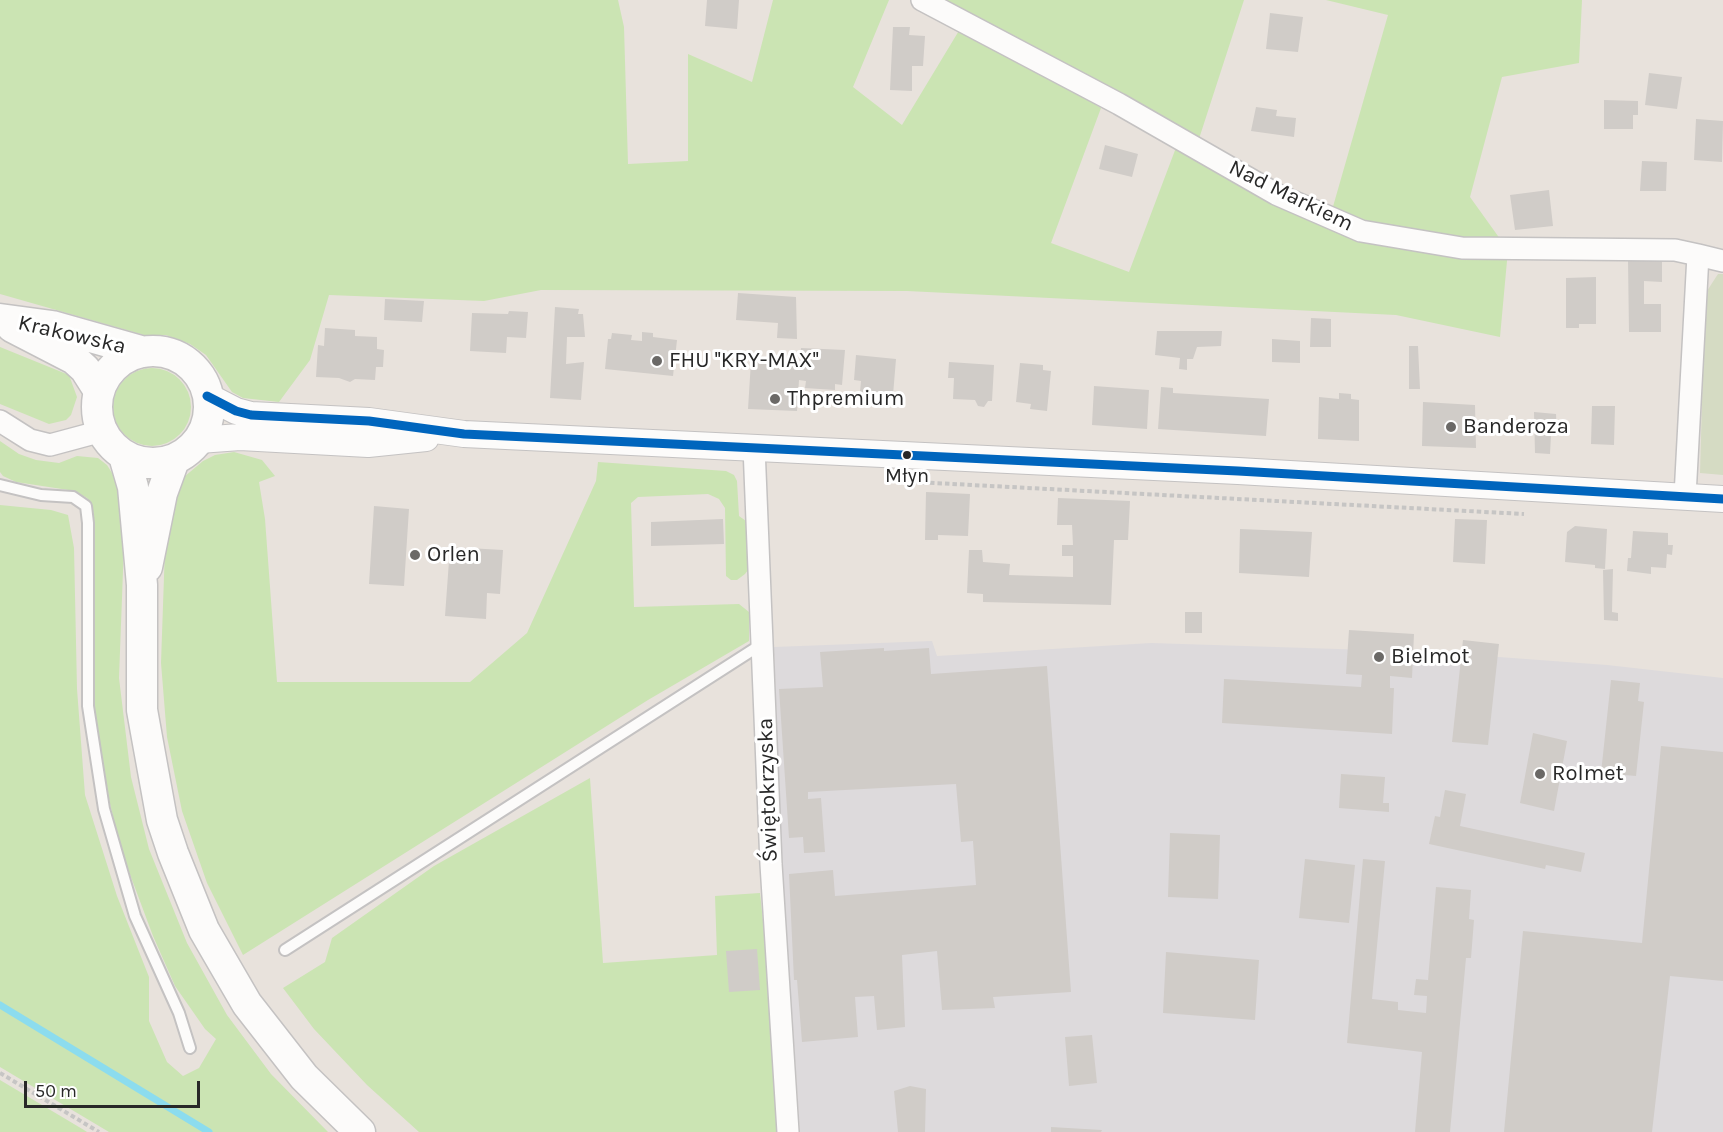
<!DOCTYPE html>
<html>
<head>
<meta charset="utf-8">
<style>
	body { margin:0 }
	#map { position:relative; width:1723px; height:1132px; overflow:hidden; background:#e8e2dc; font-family:Karla,sans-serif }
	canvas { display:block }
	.scale { position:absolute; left:24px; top:1081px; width:176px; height:27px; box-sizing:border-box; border:3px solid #282828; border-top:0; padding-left:8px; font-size:18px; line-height:21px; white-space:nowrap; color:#282828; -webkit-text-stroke:4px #fff; paint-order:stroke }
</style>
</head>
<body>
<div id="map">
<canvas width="1723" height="1132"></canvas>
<div class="scale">50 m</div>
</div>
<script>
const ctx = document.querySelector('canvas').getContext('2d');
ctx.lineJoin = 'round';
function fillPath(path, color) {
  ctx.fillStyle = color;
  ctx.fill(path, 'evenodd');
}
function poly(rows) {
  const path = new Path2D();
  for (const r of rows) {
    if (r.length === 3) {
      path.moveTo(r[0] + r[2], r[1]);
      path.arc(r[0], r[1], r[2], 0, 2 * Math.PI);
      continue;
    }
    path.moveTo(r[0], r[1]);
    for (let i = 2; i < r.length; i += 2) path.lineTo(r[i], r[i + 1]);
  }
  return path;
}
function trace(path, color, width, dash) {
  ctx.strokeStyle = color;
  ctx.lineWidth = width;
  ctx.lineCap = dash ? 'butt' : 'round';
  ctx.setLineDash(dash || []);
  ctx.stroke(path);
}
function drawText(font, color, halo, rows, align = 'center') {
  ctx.font = font + ' Karla,sans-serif';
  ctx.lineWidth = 6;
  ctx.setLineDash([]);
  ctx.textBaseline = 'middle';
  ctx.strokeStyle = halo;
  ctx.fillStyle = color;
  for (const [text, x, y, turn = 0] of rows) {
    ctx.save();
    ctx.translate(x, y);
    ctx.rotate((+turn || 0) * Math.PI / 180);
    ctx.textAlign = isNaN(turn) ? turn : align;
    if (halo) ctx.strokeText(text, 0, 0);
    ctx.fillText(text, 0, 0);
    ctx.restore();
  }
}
const industrial = poly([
	[932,641,937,656,1151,643,1431,652,1607,665,1723,678,1723,1132,800,1132,782,864,774,647]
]);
const green = poly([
	[0,0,618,0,624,27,628,164,688,161,688,54,752,82,773,0,889,0,853,87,902,125,963,24,922,0,1244,0,1196,148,1330,217,1388,15,1326,0,1582,0,1579,63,1502,77,1470,197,1508,250,1500,337,1396,315,907,291,541,290,484,301,329,295,310,360,279,402,243,398,232,392,206,355,190,344,166,335,144,335,0,294],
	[1065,85,1177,145,1129,272,1051,243,1101,108],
	[0,347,69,375,77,397,71,415,66,420,49,424,0,404],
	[152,407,39],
	[0,441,19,454,36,460,59,463,77,456,98,458,107,465,117,481,120,517,125,517,119,678,131,777,149,849,187,943,227,1015,271,1074,328,1132,109,1132,0,1067,0,505,51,510,68,515,74,548,77,689,85,795,117,896,149,977,149,1021,167,1062,183,1076,199,1068,216,1039,205,1029,175,986,153,936,122,853,110,804,95,715,92,648,94,517,92,506,87,498,75,491,16,482,3,476,0,472],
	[234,452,262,460,275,476,259,482,265,519,277,682,470,682,527,633,596,481,598,462,726,471,734,475,737,481,739,516,746,521,748,570,745,574,737,580,731,580,726,576,725,508,719,499,708,494,638,497,631,503,634,607,739,604,749,612,749,641,648,700,243,955,207,883,182,811,167,737,161,663,166,519,172,519,178,488,184,477,203,461,215,455],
	[590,778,603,963,717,955,715,896,760,893,766,948,779,1132,419,1132,367,1085,314,1029,283,988,325,962,332,938,434,866],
	[0,1080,84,1130,87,1132,0,1132]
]);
const cemetery = poly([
	[1718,274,1723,274,1723,475,1700,473,1705,294]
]);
const stream = poly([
	[0,1005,209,1132]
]);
const building = poly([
	[707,0,739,0,737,29,705,26],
	[1270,13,1303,17,1298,52,1266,49],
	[893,27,910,27,909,35,925,36,923,66,912,66,912,91,890,90],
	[1649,73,1682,77,1677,109,1645,105],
	[1604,100,1638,101,1638,115,1633,115,1633,129,1604,129],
	[1256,107,1277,110,1276,116,1296,118,1294,137,1251,131],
	[1696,119,1723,121,1722,162,1694,160],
	[1105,145,1138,154,1132,177,1099,169],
	[1642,161,1667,162,1666,191,1640,191],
	[1549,190,1553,226,1515,230,1510,195],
	[1628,261,1662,261,1662,282,1644,281,1644,304,1661,304,1661,332,1629,332],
	[1596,277,1596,324,1579,324,1579,328,1566,328,1566,278],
	[738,293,796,297,797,339,777,338,778,323,736,320],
	[385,299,424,301,422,322,384,320],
	[555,307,579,309,578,314,583,314,585,337,567,337,566,364,584,362,581,400,550,398],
	[509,311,528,312,526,338,507,337,506,353,470,351,472,313,508,314],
	[1311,318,1331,319,1331,347,1310,347],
	[325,328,355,330,355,336,377,337,377,349,384,350,383,367,376,367,375,380,355,379,350,382,339,378,316,377,318,345,324,346],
	[1157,331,1222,331,1221,346,1197,347,1193,359,1187,359,1187,370,1179,369,1180,358,1155,355],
	[642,332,653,333,653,337,677,340,673,376,605,369,608,339,611,339,612,333,632,335,631,340,642,341],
	[1272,339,1300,341,1300,363,1272,362],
	[1409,346,1418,346,1420,389,1409,389],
	[801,348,845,350,842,385,835,384,835,390,805,388,806,381,799,380,797,411,748,409,751,361,800,363],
	[856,355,896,359,893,395,882,394,882,401,869,400,869,393,860,392,861,381,854,380],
	[949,362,994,365,992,401,988,401,984,407,978,406,975,400,953,399,954,378,948,378],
	[1020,363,1043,365,1043,370,1051,371,1047,411,1030,409,1031,404,1016,402],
	[1094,386,1149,390,1147,429,1092,425],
	[1161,387,1173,388,1173,393,1269,399,1266,436,1158,429],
	[1339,393,1351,394,1351,399,1359,400,1359,441,1318,439,1319,397,1339,399],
	[1423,402,1475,405,1476,448,1422,446],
	[1592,406,1615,406,1614,445,1591,444],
	[1534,412,1556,414,1557,434,1551,435,1550,454,1535,453],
	[926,492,970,494,968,536,938,535,938,540,925,540],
	[1058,498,1130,501,1128,540,1114,540,1111,605,983,602,983,594,967,593,969,550,982,550,983,562,1010,564,1009,575,1073,577,1073,556,1062,556,1062,545,1073,545,1072,525,1057,525],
	[374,506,409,509,404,586,369,584],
	[723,519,724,544,651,546,651,522],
	[1455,519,1487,520,1485,564,1453,562],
	[1575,526,1607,529,1605,569,1595,568,1595,565,1565,562,1567,532],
	[1240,529,1312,532,1309,577,1239,573],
	[1633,531,1668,533,1668,545,1673,545,1672,555,1667,554,1666,568,1651,567,1651,574,1627,571,1628,558,1631,558],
	[450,547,503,550,500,594,487,593,486,619,445,616],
	[1613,569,1612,612,1618,613,1618,621,1604,620,1603,570],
	[1185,612,1202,612,1202,633,1185,633],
	[1349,630,1414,634,1412,678,1390,676,1390,688,1394,688,1392,734,1222,723,1224,679,1361,687,1362,675,1346,674],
	[1463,640,1499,644,1488,745,1452,742],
	[884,648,884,651,929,648,931,674,1047,666,1071,992,993,997,995,1008,942,1010,937,951,902,955,905,1027,877,1030,874,996,855,997,858,1037,802,1042,797,980,794,980,789,874,833,870,835,896,976,885,973,841,961,842,956,784,808,792,808,799,821,798,825,852,804,853,803,837,789,838,779,689,823,687,820,652],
	[1611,680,1640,683,1638,701,1644,702,1636,776,1601,773],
	[1533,733,1567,741,1554,811,1520,803],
	[1661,746,1723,752,1723,981,1670,976,1652,1132,1504,1132,1523,931,1642,943],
	[1341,774,1385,777,1383,803,1389,803,1389,812,1339,808],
	[1445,790,1466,794,1460,826,1585,853,1581,872,1546,865,1545,869,1429,844,1435,816,1440,817],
	[1170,833,1220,835,1218,899,1168,897],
	[1305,859,1355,865,1349,923,1299,918],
	[1363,859,1385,861,1372,999,1398,1002,1398,1010,1426,1013,1427,996,1414,995,1416,979,1428,980,1436,887,1471,890,1469,919,1474,920,1471,958,1466,958,1450,1132,1415,1132,1422,1052,1347,1043],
	[757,949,760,990,729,992,726,951],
	[1166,952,1259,960,1255,1020,1163,1013],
	[1092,1035,1097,1083,1069,1086,1065,1037],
	[910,1086,926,1089,925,1132,898,1132,894,1091],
	[1051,1127,1102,1130,1101,1132,1051,1132]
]);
const path = poly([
	[915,482,1524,514],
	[0,1073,99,1132]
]);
const service = poly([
	[0,485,41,495,73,497,86,506,88,523,88,706,104,809,135,916,179,1013,190,1048],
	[285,950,762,644]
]);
const minor = poly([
	[922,0,1119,104,1276,194,1361,231,1462,248,1675,250,1698,255,1685,496],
	[1698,255,1723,261],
	[0,421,30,440,50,445,102,431],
	[754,447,771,864,788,1132]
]);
const tertiary = poly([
	[207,396,236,411,251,415,369,421,464,434,1238,471,1723,499],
	[199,440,240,437,368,444,426,438]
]);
const secondary = poly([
	[0,319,52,326,144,352],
	[12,327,74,359,85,369,99,391],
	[153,407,56],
	[124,456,133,487,142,585,142,710,162,820,173,853,204,930,247,1004,304,1077,360,1132],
	[147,567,162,493,174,460]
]);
const bus1 = poly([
	[207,396,236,411,251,415,369,421,464,434,1238,471,1723,499]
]);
const markers = [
	[657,361,6,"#6b6967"],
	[775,399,6,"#6b6967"],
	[1451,427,6,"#6b6967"],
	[907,455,5,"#282828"],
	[415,555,6,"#6b6967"],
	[1379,657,6,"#6b6967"],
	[1540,774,6,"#6b6967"]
];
const busNames = [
	["Młyn",907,476]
];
const streetNames = [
	["Nad Markiem",1291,196,26],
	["Krakowska",72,335,13],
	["Świętokrzyska",768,790,-92]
];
const poiNames = [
	["FHU ''KRY-MAX''",669,361],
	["Thpremium",787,399],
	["Banderoza",1463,427],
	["Orlen",427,555],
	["Bielmot",1391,657],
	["Rolmet",1552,774]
];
fillPath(industrial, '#dddadc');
fillPath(green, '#cbe4b3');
fillPath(cemetery, '#d5dbc3');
trace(stream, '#8cdcee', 7);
fillPath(building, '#d0ccc8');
trace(service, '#c4c2c2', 14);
trace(minor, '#c4c2c2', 24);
trace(tertiary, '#c4c2c2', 28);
trace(secondary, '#c4c2c2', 33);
trace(path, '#c6c5c4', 4, [4.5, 3]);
trace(service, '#fcfbfa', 10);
trace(minor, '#fcfbfa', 21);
trace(tertiary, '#fcfbfa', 26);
trace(secondary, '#fcfbfa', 30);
trace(bus1, '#0065bd', 9);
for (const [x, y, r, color] of markers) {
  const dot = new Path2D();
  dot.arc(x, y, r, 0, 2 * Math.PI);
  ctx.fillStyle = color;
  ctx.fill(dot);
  trace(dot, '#fff', 2);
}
drawText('20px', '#282828', '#fff', busNames);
drawText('22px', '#282828', '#fff', streetNames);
drawText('22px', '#282828', '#fff', poiNames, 'left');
</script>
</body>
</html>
